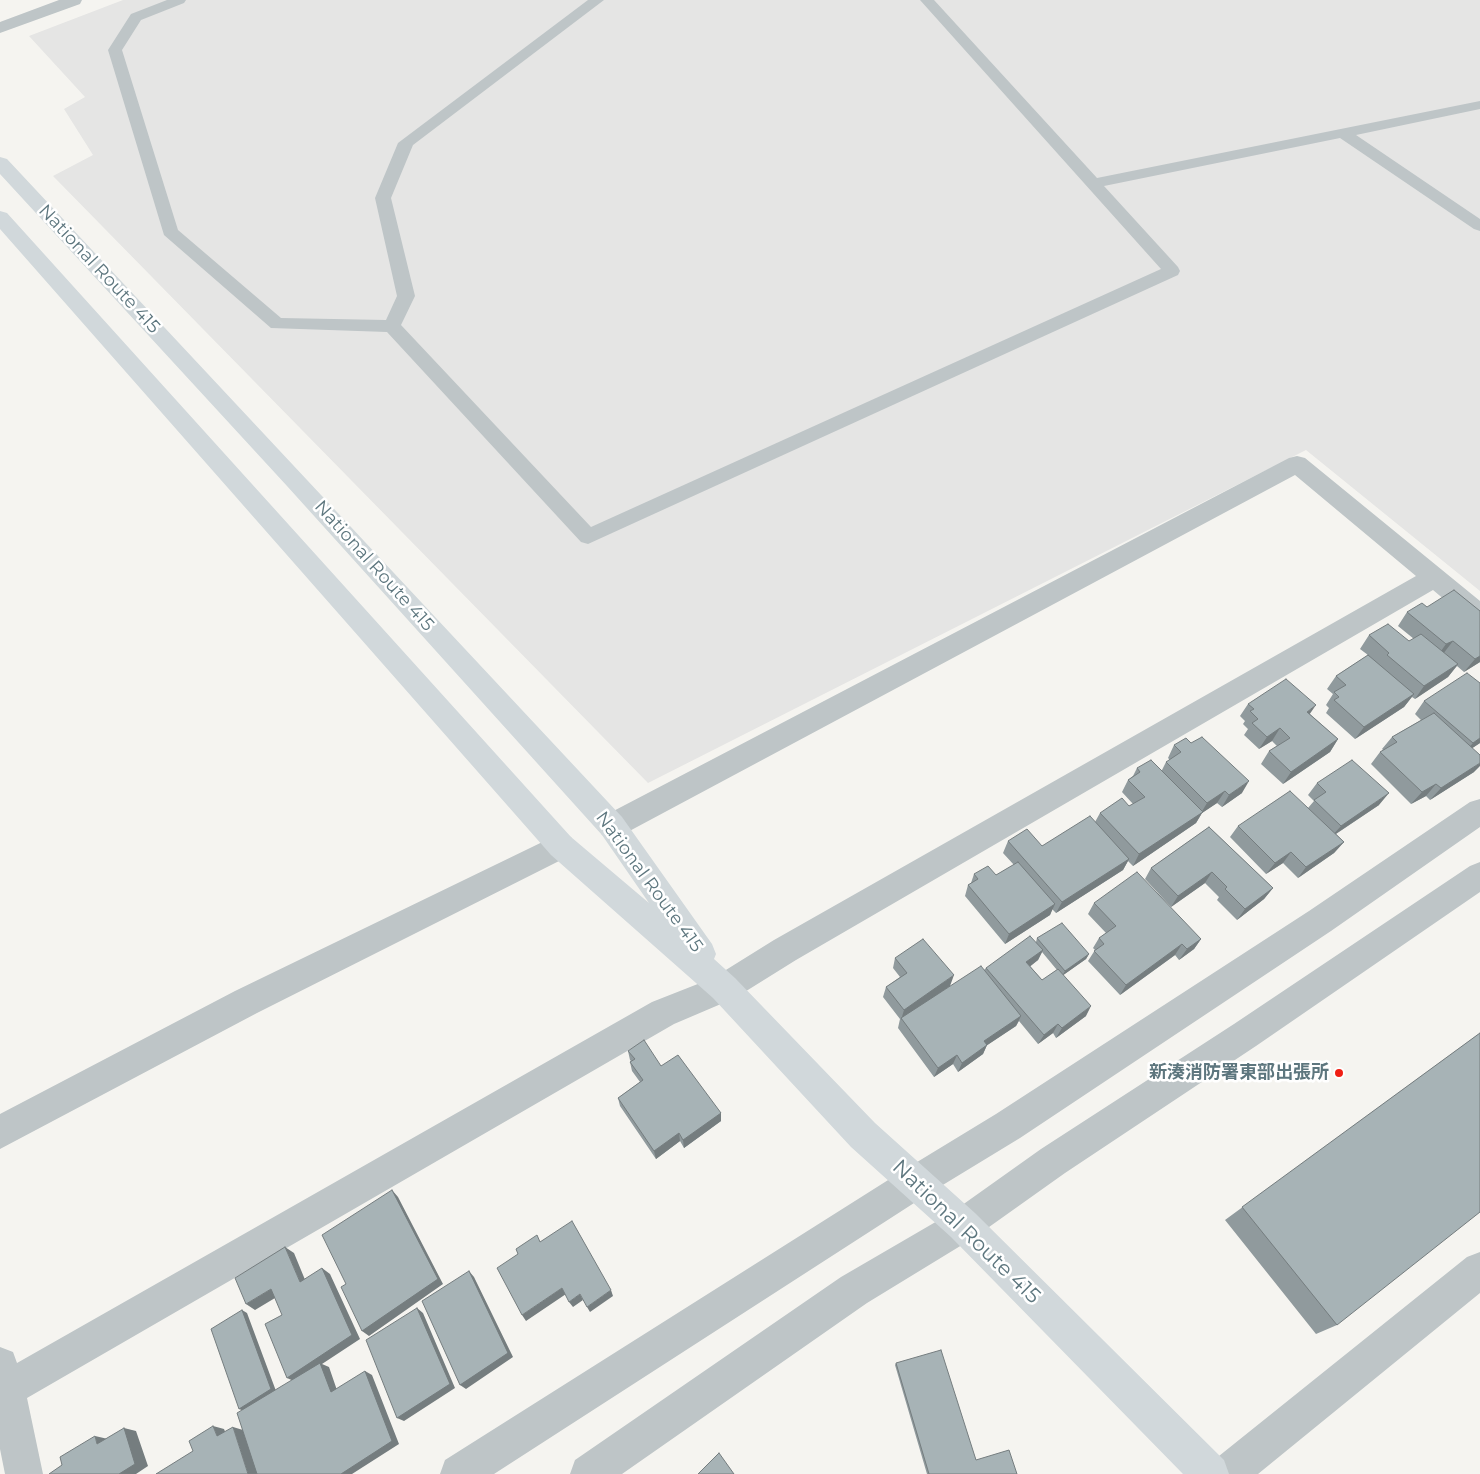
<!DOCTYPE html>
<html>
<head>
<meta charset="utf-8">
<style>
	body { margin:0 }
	canvas { display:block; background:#f5f4f0 }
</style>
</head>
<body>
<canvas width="1480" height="1474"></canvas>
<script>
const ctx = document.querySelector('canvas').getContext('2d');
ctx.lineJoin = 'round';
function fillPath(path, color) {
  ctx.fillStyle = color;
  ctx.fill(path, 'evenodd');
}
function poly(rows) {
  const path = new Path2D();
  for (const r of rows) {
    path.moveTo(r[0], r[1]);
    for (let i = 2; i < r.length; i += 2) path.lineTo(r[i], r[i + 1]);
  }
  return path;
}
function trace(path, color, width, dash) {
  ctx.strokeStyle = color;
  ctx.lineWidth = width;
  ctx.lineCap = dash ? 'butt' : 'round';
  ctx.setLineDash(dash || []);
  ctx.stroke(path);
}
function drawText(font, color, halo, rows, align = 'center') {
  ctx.font = font + ' Montserrat,"Noto Sans JP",sans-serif';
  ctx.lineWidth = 5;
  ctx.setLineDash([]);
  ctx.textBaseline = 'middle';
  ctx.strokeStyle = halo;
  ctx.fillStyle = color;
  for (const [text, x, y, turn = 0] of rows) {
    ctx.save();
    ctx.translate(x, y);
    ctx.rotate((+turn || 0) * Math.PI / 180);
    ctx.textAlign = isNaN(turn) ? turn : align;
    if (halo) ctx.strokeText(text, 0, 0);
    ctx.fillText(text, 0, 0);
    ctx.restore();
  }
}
const built = poly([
	[123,0,1480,0,1480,591,1306,450,648,783,53,176,93,155,64,109,85,97,29,36]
]);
const service = poly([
	[167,0,186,0,184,3,141,20,122,50,178,230,281,318,386,320,397,296,375,198,398,143,588,0,604,0,413,145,391,198,415,296,401,325,591,527,1161,269,920,0,934,0,1097,178,1480,101,1480,109,1356,135,1480,219,1480,231,1474,229,1340,138,1104,186,1178,267,1180,271,1178,275,588,544,581,542,387,332,271,328,164,235,108,50,131,14,167,0]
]);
const minor = poly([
	[1297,456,1305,458,1480,601,1480,625,1471,622,1433,590,796,960,735,998,674,1024,27,1398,43,1474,5,1474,0,1449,0,1347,13,1352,17,1363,652,1002,713,978,774,940,1416,576,1295,475,622,835,612,839,602,835,598,826,602,817,1289,458,1297,456],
	[561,833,571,837,576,846,571,855,257,1013,0,1149,0,1114,235,991,561,833],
	[1480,1252,1480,1293,1258,1474,1209,1474,1214,1460,1467,1257,1480,1252]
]);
const tertiary = poly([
	[59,0,82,0,80,4,0,33,0,22,59,0],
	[1480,799,1480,827,1331,931,1020,1138,928,1194,494,1474,440,1474,445,1460,904,1170,996,1114,1309,911,1470,802,1480,799],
	[1480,862,1480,892,1256,1046,1065,1173,975,1237,867,1303,622,1474,570,1474,575,1460,841,1277,951,1213,1041,1149,1234,1024,1470,866,1480,862]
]);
const trunk = poly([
	[0,157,7,159,622,817,712,944,716,954,714,959,735,978,875,1123,975,1213,1224,1460,1229,1474,1183,1474,951,1237,851,1147,713,998,551,855,0,229,0,211,7,213,571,837,649,903,602,835,287,486,0,174,0,157]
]);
const wall = poly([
	[1427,607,1480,611,1480,662,1464,672,1457,666,1448,677,1415,699,1412,697,1404,707,1355,739,1326,713,1329,708,1326,705,1333,694,1327,689,1336,676,1368,655,1360,649,1369,635,1409,641,1414,639,1398,626,1407,612],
	[1480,683,1480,743,1472,748,1474,772,1430,800,1426,796,1411,804,1371,764,1380,752,1383,750,1382,749,1392,737,1421,720,1415,714,1424,701],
	[1248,704,1310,714,1338,739,1330,752,1283,784,1261,764,1269,751,1277,746,1272,741,1259,749,1244,735,1248,729,1243,724,1245,721,1240,716],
	[1174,745,1242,793,1222,807,1217,803,1202,813,1196,823,1133,866,1128,861,1123,870,1056,913,1052,909,1050,915,1005,944,965,896,968,885,971,883,974,874,996,875,1014,865,1003,853,1008,841,1042,846,1095,822,1100,813,1129,806,1133,804,1122,792,1128,780,1133,776,1137,768,1162,770,1166,762,1170,760,1168,758],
	[1317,783,1379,805,1336,834,1344,842,1334,853,1298,878,1283,863,1266,874,1230,837,1238,826,1308,808,1314,801,1308,795],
	[1209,827,1273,888,1264,899,1237,920,1217,900,1219,897,1205,883,1171,907,1145,879,1151,868],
	[1094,903,1201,939,1194,949,1179,960,1175,955,1120,995,1088,961,1095,950,1093,948,1099,938,1106,933,1088,914],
	[1037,938,1089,954,1086,959,1063,975,1086,1016,1056,1038,1053,1033,1038,1044,1019,1021,1016,1026,987,1045,983,1054,958,1072,953,1064,934,1077,898,1028,900,1019,883,997,886,987,900,977,893,968,895,958,950,986,933,998,984,970,986,968,1036,942],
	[1042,952,1057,970,1042,980,1030,966,1038,960],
	[1480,1033,1337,1325,1316,1334,1225,1220],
	[628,1051,661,1066,721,1113,721,1121,684,1148,680,1141,656,1159,620,1106,618,1098,640,1082,632,1071,630,1062,631,1061,630,1060],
	[896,1363,976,1460,1017,1474,927,1474,895,1365]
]);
const shadedWall = poly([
	[1453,641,1443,654,1436,658,1446,644],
	[1480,656,1480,662,1464,672,1475,659],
	[1458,664,1448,677,1415,699,1424,686],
	[1414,694,1404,707,1355,739,1364,727],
	[1316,705,1307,718,1307,712],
	[1280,728,1272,741,1259,749,1267,737],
	[1480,738,1480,743,1462,755,1473,743],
	[1338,739,1330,752,1283,784,1291,772],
	[1480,763,1480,766,1474,772,1430,800,1441,788],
	[1249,781,1242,793,1222,807,1229,795],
	[1436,784,1426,796,1411,804,1422,792],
	[1225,791,1217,803,1202,813,1196,823,1133,866,1139,854,1201,813,1207,803],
	[1389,793,1379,805,1331,837,1341,826],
	[1344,842,1334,853,1298,878,1306,867],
	[1291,852,1283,863,1266,874,1275,863],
	[1129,859,1123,870,1056,913,1062,902],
	[1212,872,1205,883,1171,907,1178,896],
	[1273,888,1264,899,1237,920,1245,909],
	[1055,904,1050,915,1005,944,1009,934],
	[1201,939,1194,949,1179,960,1187,949],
	[1182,944,1175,955,1120,995,1126,985],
	[1043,950,1038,960,1022,973,1026,962],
	[1089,954,1086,959,1062,976,1065,971],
	[954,975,950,986,901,1020,904,1010],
	[1091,1006,1086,1016,1056,1038,1062,1028],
	[1021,1016,1016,1026,980,1050,984,1041],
	[1058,1024,1053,1033,1038,1044,1044,1035],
	[987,1045,983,1054,958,1072,962,1063],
	[957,1055,953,1064,934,1077,938,1068],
	[721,1113,721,1121,684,1148,683,1140],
	[679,1133,680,1141,656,1159,654,1151],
	[392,1190,398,1197,443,1284,369,1336,362,1331],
	[285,1247,294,1253,308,1287,300,1282],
	[322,1268,330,1274,360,1339,322,1364,329,1367,339,1396,296,1382,287,1378],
	[469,1271,474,1277,513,1357,466,1389,460,1385],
	[562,1288,566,1294,526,1321,522,1315],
	[271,1289,280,1295,255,1310,246,1304],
	[611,1290,613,1296,590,1312,587,1307],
	[580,1294,583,1300,573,1307,569,1302],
	[417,1308,423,1313,455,1388,404,1421,397,1418],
	[242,1310,247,1313,276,1391,244,1411,239,1409],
	[365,1371,372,1375,399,1444,352,1474,341,1474],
	[213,1426,224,1429,228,1439,217,1436],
	[233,1427,243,1430,258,1474,248,1474],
	[124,1428,136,1431,148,1466,136,1474,119,1474],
	[95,1436,108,1439,97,1444]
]);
const building = poly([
	[1454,590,1480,611,1480,656,1475,659,1453,641,1446,644,1407,612,1422,603,1427,607,1454,590],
	[1388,624,1409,641,1421,634,1458,664,1424,686,1387,655,1389,653,1369,635,1388,624],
	[1368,655,1414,694,1364,727,1334,700,1339,697,1334,692,1346,685,1336,676,1368,655],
	[1467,673,1480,683,1480,738,1473,743,1424,701,1467,673],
	[1286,679,1316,705,1307,712,1338,739,1291,772,1269,751,1290,738,1280,728,1267,737,1252,723,1258,719,1250,711,1254,709,1248,704,1286,679],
	[1434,713,1480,755,1480,763,1441,788,1436,784,1422,792,1380,752,1397,742,1392,737,1434,713],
	[1202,737,1249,781,1229,795,1225,791,1207,803,1166,762,1181,752,1174,745,1186,738,1191,743,1202,737],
	[1151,760,1203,812,1139,854,1100,813,1122,798,1129,806,1145,797,1128,780,1140,772,1137,768,1151,760],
	[1352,760,1389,793,1341,826,1314,800,1326,792,1317,783,1352,760],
	[1290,791,1344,842,1306,867,1291,852,1275,863,1238,826,1290,791],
	[1090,816,1129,859,1062,902,1008,841,1027,829,1042,846,1090,816],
	[1209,827,1273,888,1245,909,1225,889,1227,887,1212,872,1178,896,1151,868,1209,827],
	[1018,862,1055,904,1009,934,968,885,978,879,974,874,988,866,996,875,1018,862],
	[1137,872,1201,939,1187,949,1182,944,1126,985,1094,951,1104,944,1099,938,1116,926,1094,903,1137,872],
	[1062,923,1089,954,1065,971,1037,938,1062,923],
	[1030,936,1043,950,1026,962,1042,980,1058,969,1091,1006,1062,1028,1058,1024,1044,1035,986,968,1030,936],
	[923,939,954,975,904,1010,886,987,907,973,895,958,923,939],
	[981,966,1021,1016,984,1041,987,1045,962,1063,957,1055,938,1068,901,1018,981,966],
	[1480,1033,1480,1212,1337,1325,1242,1207,1480,1033],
	[644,1040,661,1066,678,1055,721,1113,683,1140,679,1133,654,1151,618,1098,643,1080,630,1062,635,1059,628,1051,644,1040],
	[392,1190,438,1279,362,1331,341,1287,346,1284,322,1235,392,1190],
	[572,1221,611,1290,587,1307,580,1294,569,1302,562,1288,522,1315,497,1268,518,1254,516,1249,537,1235,540,1242,572,1221],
	[285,1247,300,1282,322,1268,352,1335,287,1378,265,1324,282,1315,271,1289,246,1304,235,1278,285,1247],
	[469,1271,508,1353,460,1385,422,1301,469,1271],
	[417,1308,450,1384,397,1418,366,1340,417,1308],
	[242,1310,271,1389,239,1409,211,1329,242,1310],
	[941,1350,976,1460,1009,1450,1017,1474,929,1474,896,1363,941,1350],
	[320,1363,331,1392,365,1371,392,1441,341,1474,257,1474,237,1413,320,1363],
	[213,1426,217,1436,233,1427,248,1474,156,1474,193,1451,189,1441,213,1426],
	[124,1428,135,1464,119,1474,49,1474,62,1465,60,1457,95,1436,97,1444,124,1428],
	[719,1453,734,1474,698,1474,719,1453]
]);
const markers = [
	[1339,1073,5,"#f01f14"]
];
const streetNames = [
	["National Route 415",99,269,47],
	["National Route 415",374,566,48],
	["National Route 415",649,882,54]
];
const poiNames = [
	["新湊消防署東部出張所",1329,1073]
];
const nearStreetnames = [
	["National Route 415",966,1232,44]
];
fillPath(built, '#e5e5e4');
fillPath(service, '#bec5c7');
fillPath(minor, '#bec5c7');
fillPath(tertiary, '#bec5c7');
fillPath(trunk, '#d1d8db');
fillPath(wall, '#909a9d');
fillPath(shadedWall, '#757d7f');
fillPath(building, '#a7b3b6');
trace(building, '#757d7f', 1);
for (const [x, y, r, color] of markers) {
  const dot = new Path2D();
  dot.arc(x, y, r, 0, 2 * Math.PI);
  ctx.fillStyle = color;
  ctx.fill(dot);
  trace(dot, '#fff', 2);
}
drawText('18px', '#5d767e', '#fff', streetNames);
drawText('bold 18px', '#5d767e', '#fff', poiNames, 'right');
drawText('21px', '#5d767e', '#fff', nearStreetnames);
</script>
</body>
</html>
